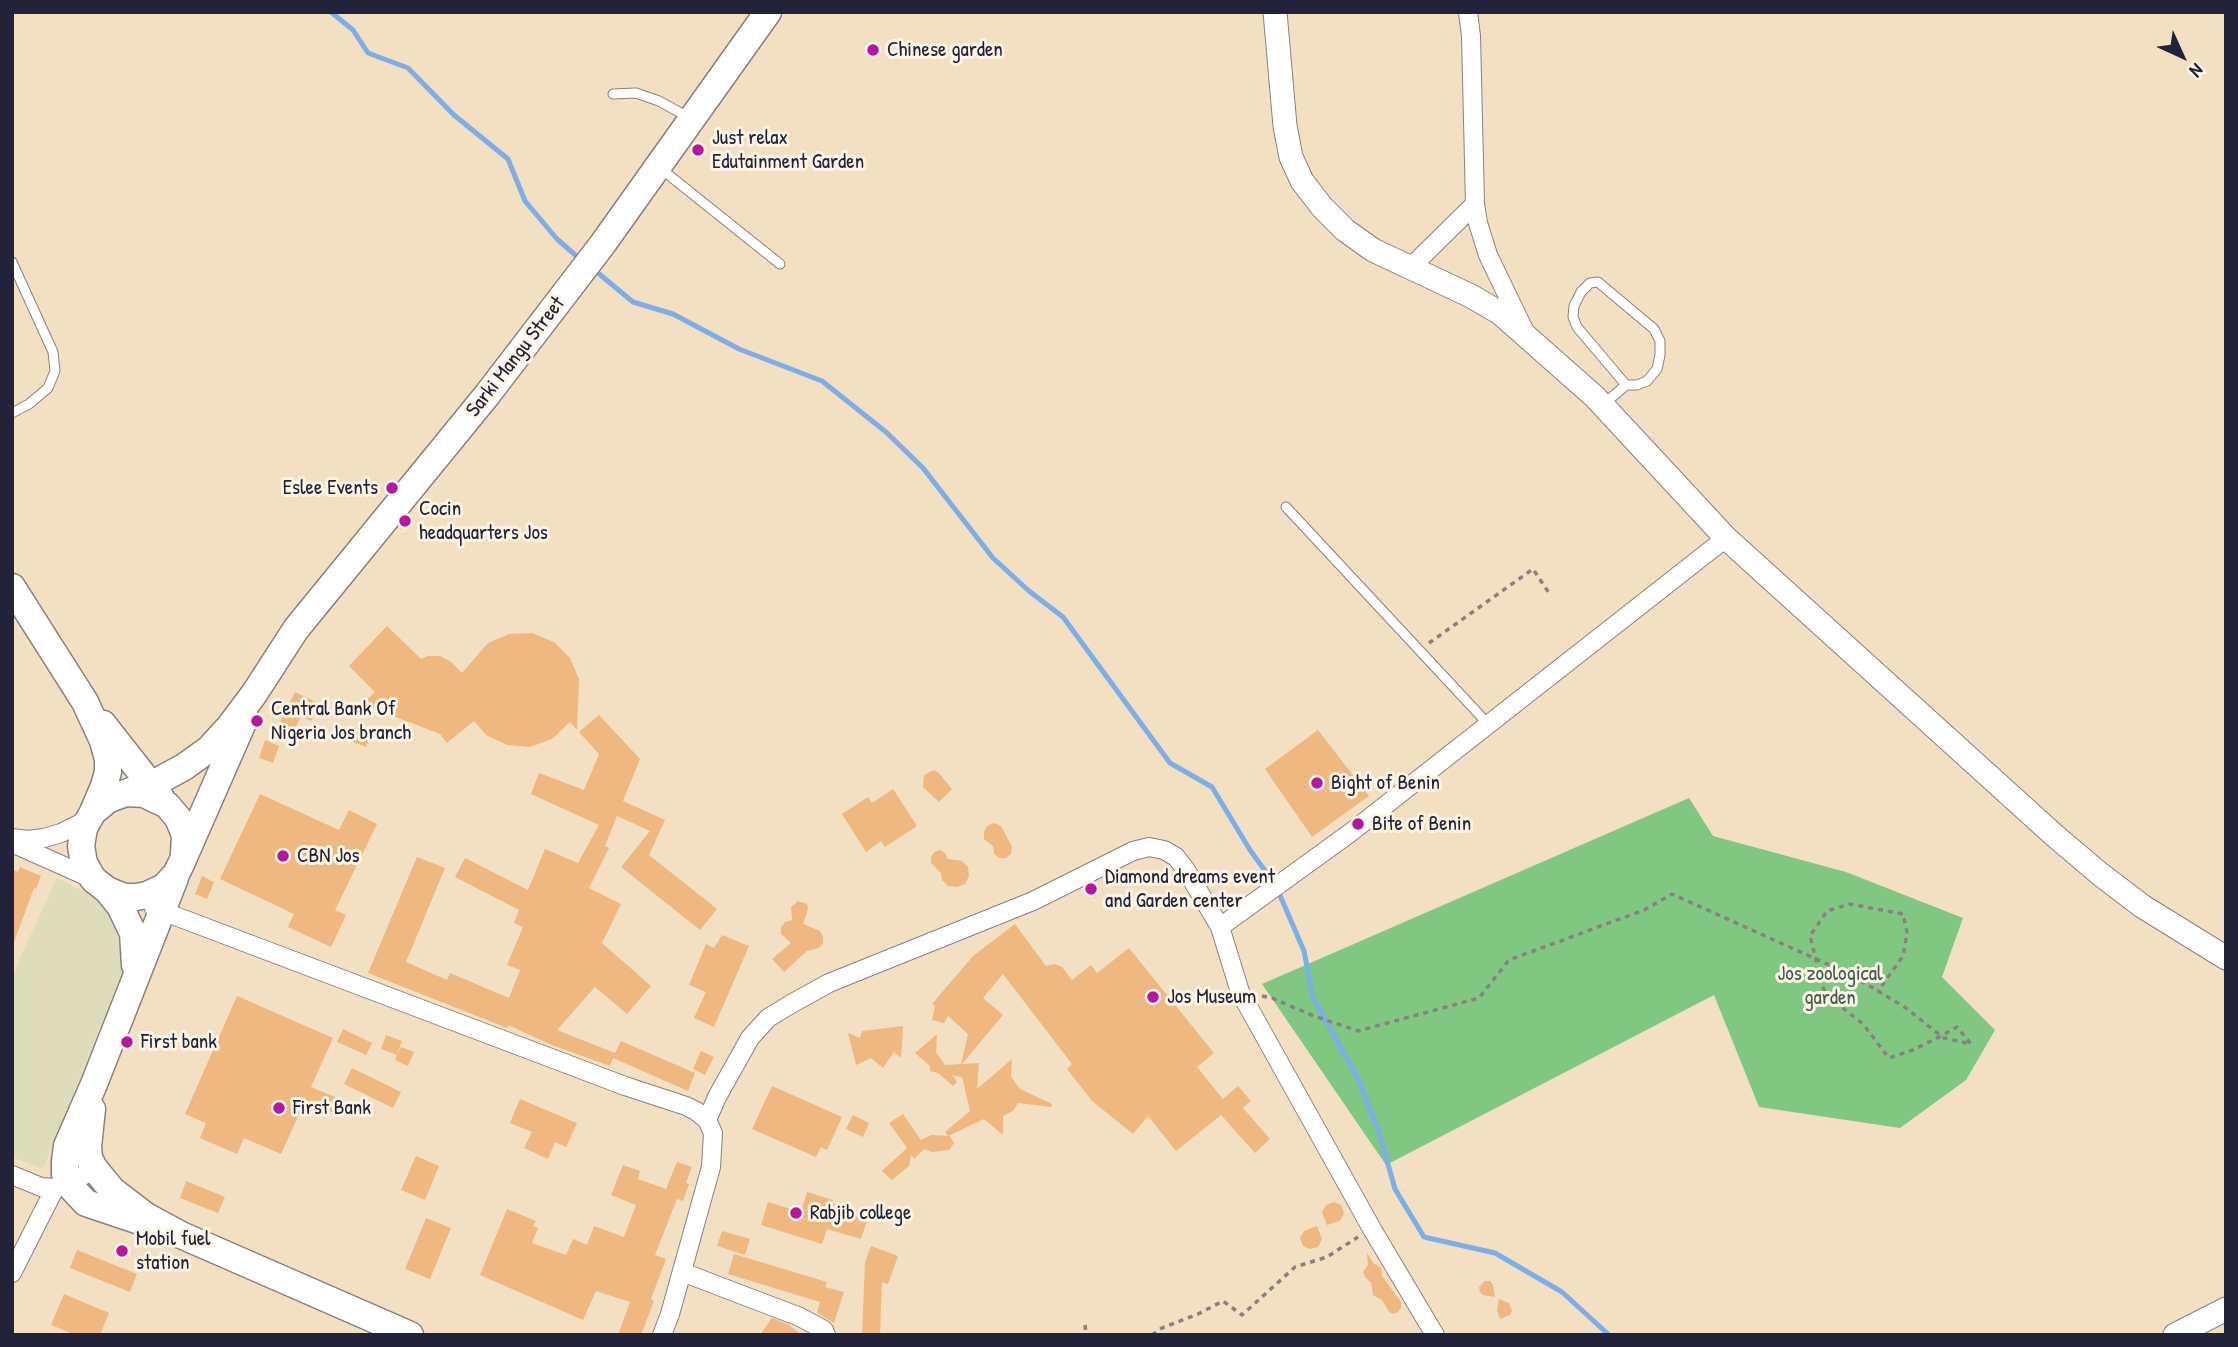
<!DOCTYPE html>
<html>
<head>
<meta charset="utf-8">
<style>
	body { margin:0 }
	#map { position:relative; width:2238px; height:1347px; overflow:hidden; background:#f3dfc1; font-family:"Patrick Hand",sans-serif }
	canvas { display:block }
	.frame { position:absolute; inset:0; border:14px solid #22223b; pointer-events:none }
	.north { position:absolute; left:2147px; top:21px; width:70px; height:70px; -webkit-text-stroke:5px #fcf5e5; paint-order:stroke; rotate:135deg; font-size:19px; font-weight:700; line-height:28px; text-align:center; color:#22223b }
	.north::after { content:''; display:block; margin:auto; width:24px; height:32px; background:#22223b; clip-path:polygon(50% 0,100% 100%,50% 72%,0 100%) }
</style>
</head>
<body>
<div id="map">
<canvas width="2238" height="1347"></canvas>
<div class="frame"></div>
<div class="north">N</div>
</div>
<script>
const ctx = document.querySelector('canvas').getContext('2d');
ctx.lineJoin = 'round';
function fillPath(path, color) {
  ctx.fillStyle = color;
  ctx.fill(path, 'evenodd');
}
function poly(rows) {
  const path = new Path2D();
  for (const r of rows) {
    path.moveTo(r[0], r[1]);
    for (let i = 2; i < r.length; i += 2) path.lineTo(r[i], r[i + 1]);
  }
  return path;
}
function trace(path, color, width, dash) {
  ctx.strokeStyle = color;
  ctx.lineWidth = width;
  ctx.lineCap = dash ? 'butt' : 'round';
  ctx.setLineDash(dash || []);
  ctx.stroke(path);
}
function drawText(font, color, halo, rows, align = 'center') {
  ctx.font = font + ' "Patrick Hand",sans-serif';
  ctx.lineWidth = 6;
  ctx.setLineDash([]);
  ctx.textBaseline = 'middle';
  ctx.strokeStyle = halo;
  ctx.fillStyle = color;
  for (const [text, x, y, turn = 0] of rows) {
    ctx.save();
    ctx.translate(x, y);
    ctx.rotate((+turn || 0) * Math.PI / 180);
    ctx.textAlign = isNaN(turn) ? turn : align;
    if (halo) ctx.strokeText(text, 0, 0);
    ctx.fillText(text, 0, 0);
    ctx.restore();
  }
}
const built = poly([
	[57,878,99,899,115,925,124,967,43,1169,12,1157,12,981,20,958]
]);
const green = poly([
	[1689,798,1713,836,1846,872,1963,918,1942,977,1995,1030,1966,1080,1900,1128,1759,1107,1714,995,1386,1165,1262,984]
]);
const stream = poly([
	[331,12,353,30,368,53,408,68,454,115,508,159,525,201,557,239,581,260],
	[592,268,633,302,673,314,739,349,822,381,886,432,923,468,993,558,1029,591,1063,617,1170,763,1212,787,1250,850,1276,886,1304,951,1313,998,1357,1077,1378,1129,1395,1189,1424,1237,1495,1253,1562,1292,1609,1335]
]);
const building = poly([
	[387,626,421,659,428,656,440,656,451,662,462,673,488,643,509,634,532,633,554,642,570,658,579,679,577,730,570,722,552,739,530,747,507,745,486,735,474,721,447,743,440,734,388,714,384,718,366,700,375,692,349,666],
	[295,692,320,704,311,721,301,716,293,733,278,726],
	[599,715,640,759,623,801,665,820,649,855,717,909,700,930,621,867,650,831,617,816,605,846,609,848,589,888,621,904,602,943,651,986,627,1014,595,987,557,1030,615,1053,621,1041,695,1073,688,1091,613,1058,610,1066,552,1045,508,1025,507,1028,368,973,417,857,445,868,406,962,447,980,450,973,509,998,520,970,507,965,523,927,514,923,519,910,455,877,465,858,528,890,545,849,578,863,599,825,531,794,539,773,584,790,599,754,579,732],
	[357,726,372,732,366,747,350,741],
	[1318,730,1369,796,1312,837,1265,769],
	[265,740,279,746,273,763,259,758],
	[933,770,938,772,952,789,939,802,923,787,924,775],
	[893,789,917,826,885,847,881,841,866,852,842,814,868,797,872,803],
	[260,794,339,830,349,810,377,824,335,910,346,915,331,947,288,927,294,914,220,879],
	[994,823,1001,826,1012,847,1011,854,1006,858,999,858,994,854,993,846,984,839,984,832,987,826],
	[940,850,945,853,948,859,962,861,968,867,969,876,965,884,957,887,948,886,942,880,941,873,931,863,931,857,934,852],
	[20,867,41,876,36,889,34,888,14,942,12,869,18,872],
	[202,876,214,882,207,899,195,894],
	[798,901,807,904,808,909,803,924,820,931,823,937,823,943,819,948,807,951,784,972,772,959,791,943,781,934,781,927,785,922,792,920,791,907],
	[1015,924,1046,966,1055,964,1062,967,1072,980,1091,965,1097,973,1129,948,1214,1053,1197,1067,1223,1099,1238,1086,1251,1101,1243,1108,1270,1139,1255,1153,1221,1115,1176,1151,1148,1116,1133,1134,1092,1101,1067,1069,1072,1064,1003,974,983,998,1003,1015,962,1064,979,1063,977,1089,1012,1059,1011,1077,1020,1089,1052,1104,1051,1107,1018,1103,1013,1111,1003,1116,1003,1135,984,1119,948,1136,945,1132,970,1111,962,1077,952,1075,957,1082,953,1086,938,1073,930,1071,930,1066,915,1053,937,1034,936,1052,945,1065,961,1064,968,1034,948,1016,944,1023,932,1020,935,1006,932,1004,973,956],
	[722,935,749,946,714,1027,694,1018,706,992,689,985,706,944,714,948],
	[237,996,333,1038,311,1087,347,1102,341,1116,305,1101,281,1154,244,1138,237,1154,200,1138,206,1123,185,1114],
	[903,1026,901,1058,894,1052,883,1068,871,1058,856,1065,848,1033,860,1038,862,1031],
	[343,1029,372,1043,366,1055,337,1042],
	[386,1035,402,1041,397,1054,401,1047,414,1052,408,1066,395,1060,397,1055,381,1049],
	[701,1051,714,1057,705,1075,693,1069],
	[352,1068,401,1092,393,1108,344,1084],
	[772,1086,842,1117,827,1150,821,1147,816,1157,752,1129],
	[520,1099,577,1123,566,1147,555,1142,548,1159,524,1148,532,1132,510,1123],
	[903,1114,921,1140,931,1135,950,1136,954,1143,949,1150,932,1152,924,1149,914,1159,911,1155,909,1166,892,1180,882,1171,907,1148,889,1123],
	[853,1115,869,1123,863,1137,846,1129],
	[416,1156,439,1166,425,1200,401,1190],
	[677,1162,692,1167,686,1183,689,1184,683,1201,677,1199,655,1255,666,1259,651,1299,654,1301,641,1335,618,1335,630,1302,596,1291,583,1320,480,1275,507,1209,536,1221,533,1226,538,1228,532,1243,566,1255,573,1239,587,1245,594,1226,624,1237,636,1205,611,1195,623,1165,640,1171,638,1179,666,1189],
	[186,1181,225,1197,218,1213,180,1198],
	[807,1192,833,1200,832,1203,869,1214,861,1239,827,1229,822,1244,761,1225,768,1202,801,1212],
	[1334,1202,1341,1205,1344,1213,1340,1221,1327,1225,1322,1212,1326,1205],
	[426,1218,451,1228,430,1279,405,1269],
	[1317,1226,1322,1239,1318,1247,1310,1249,1303,1246,1300,1238,1304,1231],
	[722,1231,750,1239,745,1255,717,1246],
	[871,1246,898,1256,888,1284,882,1282,880,1335,862,1335,865,1262],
	[77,1250,137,1274,130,1292,70,1268],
	[1367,1253,1374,1264,1381,1267,1382,1276,1401,1302,1401,1308,1398,1312,1393,1314,1389,1312,1382,1300,1373,1295,1371,1283,1365,1277,1363,1272,1368,1265],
	[734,1254,827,1282,825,1287,844,1292,834,1323,817,1313,820,1302,728,1274],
	[1485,1281,1490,1281,1493,1285,1495,1297,1483,1295,1480,1292,1479,1287],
	[64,1294,109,1313,100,1335,76,1335,51,1325],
	[1499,1299,1509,1303,1512,1311,1510,1315,1500,1319,1497,1310],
	[772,1318,789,1325,802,1335,760,1335]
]);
const path = poly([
	[1429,643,1533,569,1551,596],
	[1262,996,1272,998,1314,1016,1358,1031,1479,998,1509,960,1644,910,1672,894,1816,959,1849,974,1878,991,1906,1008,1941,1036,1944,1038,1971,1044,1957,1027,1941,1036,1913,1050,1889,1058,1863,1024,1825,994,1816,959,1810,936,1827,911,1850,904,1903,914,1907,933,1903,956,1878,991],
	[1085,1325,1086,1335],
	[1152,1335,1162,1328,1198,1314,1223,1301,1242,1315,1295,1267,1327,1257,1358,1237]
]);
const lane = poly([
	[613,94,636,93,659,101,690,118],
	[660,168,780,264],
	[12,262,53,352,55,371,48,388,29,404,12,413],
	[1604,404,1626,385,1637,385,1647,381,1657,369,1660,355,1660,341,1654,329,1598,282,1590,283,1581,292,1574,306,1573,317,1577,327,1626,385],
	[1286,507,1489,725]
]);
const street = poly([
	[1468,12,1471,36,1475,204,1478,223,1488,255,1525,332],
	[1410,268,1475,204],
	[12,838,27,840,44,838,61,833,87,820],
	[12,843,93,879],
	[154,908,625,1086,686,1106,696,1111,707,1120,713,1133,711,1167,670,1314,662,1335],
	[1220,927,1350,833,1726,538],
	[707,1120,717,1097,750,1038,768,1018,791,1004,829,983,1033,901,1133,851,1149,847,1164,850,1176,857,1186,870,1220,927,1240,992,1372,1229,1435,1335],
	[12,1175,41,1187,55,1188,69,1185,94,1168],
	[682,1272,800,1317,824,1330,826,1335],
	[12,1273,55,1188]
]);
const secondary = poly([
	[1275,12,1285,126,1291,157,1302,181,1322,207,1345,230,1373,250,1471,296,1500,313,1595,397,1726,538,2054,835,2100,874,2142,906,2226,958],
	[2175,1335,2226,1309]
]);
const primary = poly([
	[12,587,85,702,103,741,108,759,108,772,104,786,93,812],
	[103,724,161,798],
	[126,793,160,780,184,767,209,749,230,726,254,694,296,629,487,395,602,245,768,12],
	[184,853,185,835,178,818,167,805,144,794,126,793,109,799,93,812,84,828,81,846,84,863,93,879,107,890,124,897,136,897,147,895,164,887,176,874,181,864,245,718],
	[175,878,94,1084,67,1146,65,1161,65,1174,69,1185,86,1203,181,1235],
	[107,890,120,906,133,933,135,965],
	[92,1109,88,1146,89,1158,94,1168,112,1190,146,1216,181,1235,410,1335]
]);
const markers = [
	[873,50,7,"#b5179e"],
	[698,150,7,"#b5179e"],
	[392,488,7,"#b5179e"],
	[405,521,7,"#b5179e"],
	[257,721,7,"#b5179e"],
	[1317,783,7,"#b5179e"],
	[1358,824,7,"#b5179e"],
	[283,856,7,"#b5179e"],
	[1091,889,7,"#b5179e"],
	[1153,997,7,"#b5179e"],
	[127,1042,7,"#b5179e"],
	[279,1108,7,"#b5179e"],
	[796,1213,7,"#b5179e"],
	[122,1251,7,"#b5179e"]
];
const poiNames = [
	["Chinese garden",887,50],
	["Just relax",712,138],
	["Edutainment Garden",712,162],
	["Eslee Events",378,488,"right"],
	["Cocin",419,509],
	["headquarters Jos",419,533],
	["Central Bank Of",271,709],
	["Nigeria Jos branch",271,733],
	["Bight of Benin",1331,783],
	["Bite of Benin",1372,824],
	["CBN Jos",297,856],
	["Diamond dreams event",1105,877],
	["and Garden center",1105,901],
	["Jos Museum",1167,997],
	["First bank",141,1042],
	["First Bank",293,1108],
	["Rabjib college",810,1213],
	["Mobil fuel",136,1239],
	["station",136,1263]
];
const streetNames = [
	["Sarki Mangu Street",516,357,-52]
];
const parkNames = [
	["Jos zoological",1830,974],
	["garden",1830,998]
];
fillPath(built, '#deddbb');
fillPath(green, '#80c782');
trace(stream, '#7daee8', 5);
fillPath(building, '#eeb880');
trace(lane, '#8a807e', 11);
trace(street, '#8a807e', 20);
trace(secondary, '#8a807e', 25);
trace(primary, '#8a807e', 29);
trace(path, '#8a807e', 3.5, [5, 5]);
trace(lane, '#fff', 9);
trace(street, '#fff', 18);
trace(secondary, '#fff', 23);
trace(primary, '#fff', 26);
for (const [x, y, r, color] of markers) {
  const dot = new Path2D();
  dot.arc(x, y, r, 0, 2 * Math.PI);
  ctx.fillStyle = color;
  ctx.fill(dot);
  trace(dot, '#fcf5e5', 2.5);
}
drawText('21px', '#22223b', '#fcf5e5', poiNames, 'left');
drawText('21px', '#22223b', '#fcf5e5', streetNames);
drawText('21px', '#435c54', '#fcf5e5', parkNames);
</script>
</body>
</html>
